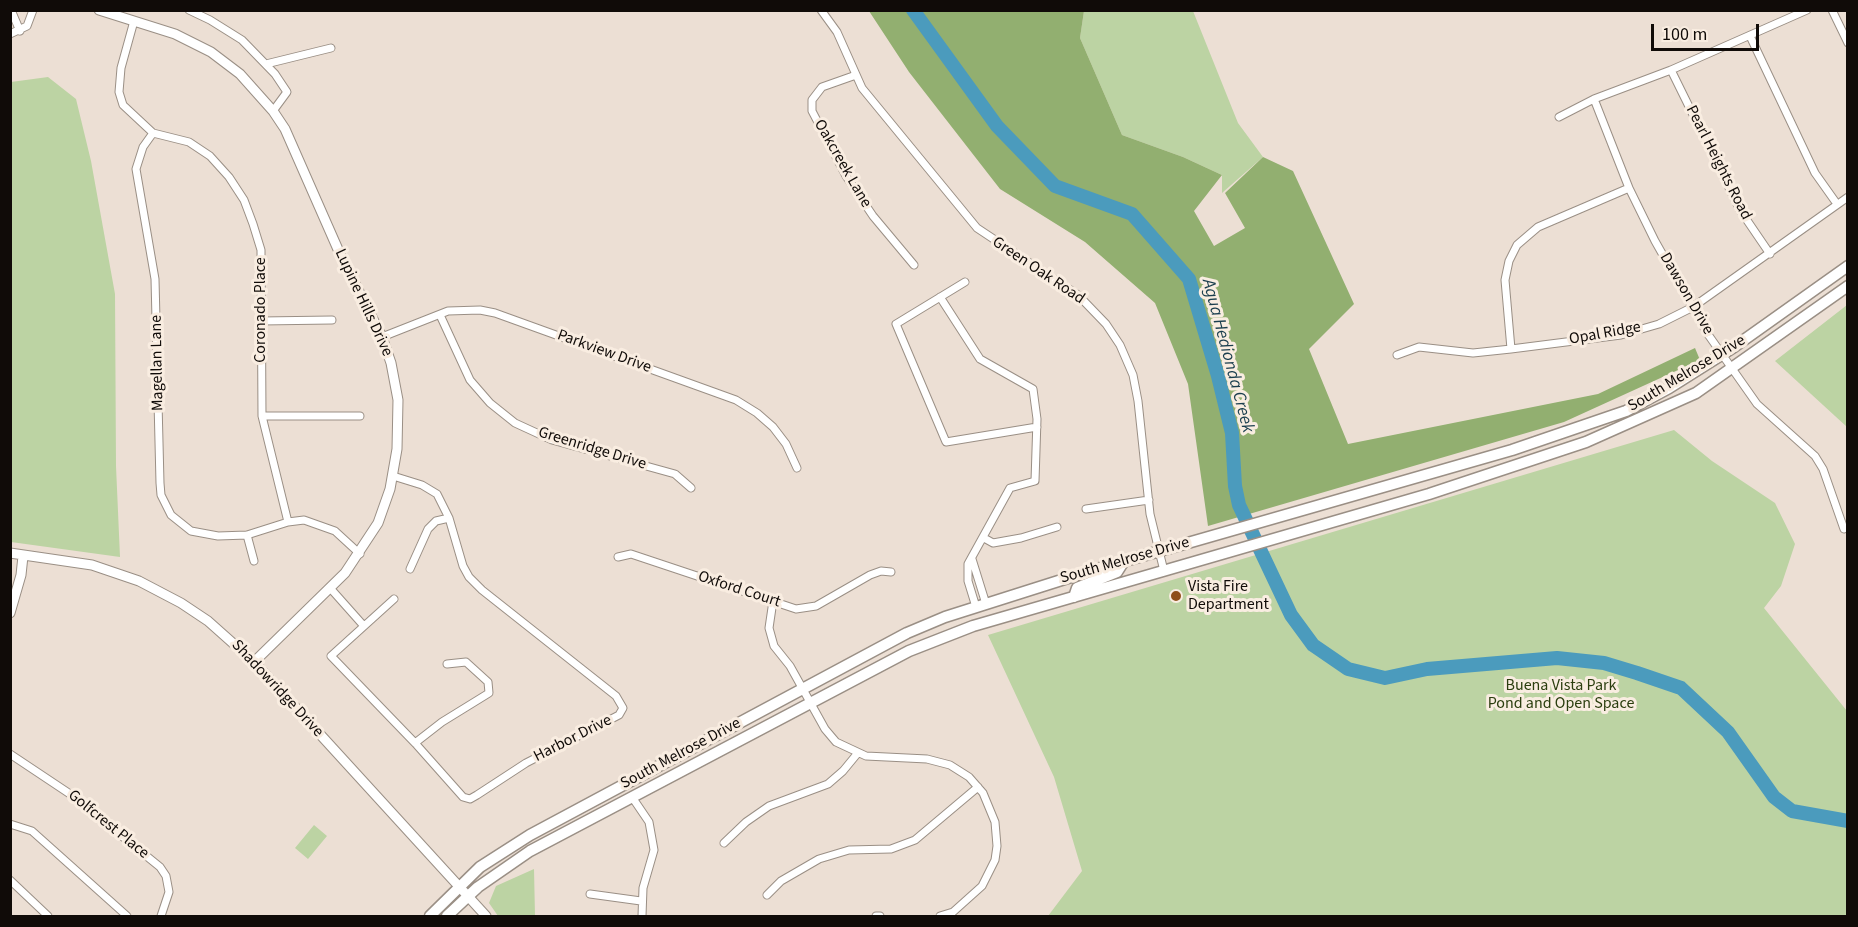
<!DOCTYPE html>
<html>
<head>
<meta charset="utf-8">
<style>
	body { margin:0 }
	#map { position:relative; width:1858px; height:927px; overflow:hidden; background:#ecdfd4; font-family:"Source Sans 3",sans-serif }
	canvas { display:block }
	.frame { position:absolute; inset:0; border:12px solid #100b08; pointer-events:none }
	.scale { position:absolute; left:1651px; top:24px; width:108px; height:27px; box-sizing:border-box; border:3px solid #100b08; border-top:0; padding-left:8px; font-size:18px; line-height:21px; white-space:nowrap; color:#100b08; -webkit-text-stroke:4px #f9ede1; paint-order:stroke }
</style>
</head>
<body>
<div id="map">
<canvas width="1858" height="927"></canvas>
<div class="frame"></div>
<div class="scale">100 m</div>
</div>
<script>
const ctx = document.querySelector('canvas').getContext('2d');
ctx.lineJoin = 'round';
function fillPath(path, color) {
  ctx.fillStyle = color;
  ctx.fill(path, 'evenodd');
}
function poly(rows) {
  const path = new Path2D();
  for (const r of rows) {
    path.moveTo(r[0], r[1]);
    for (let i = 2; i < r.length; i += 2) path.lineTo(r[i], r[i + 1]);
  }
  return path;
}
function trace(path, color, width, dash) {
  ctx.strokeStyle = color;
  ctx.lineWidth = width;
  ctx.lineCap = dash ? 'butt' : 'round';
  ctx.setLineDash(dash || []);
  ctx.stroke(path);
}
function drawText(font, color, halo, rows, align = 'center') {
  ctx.font = font + ' "Source Sans 3",sans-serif';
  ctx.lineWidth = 6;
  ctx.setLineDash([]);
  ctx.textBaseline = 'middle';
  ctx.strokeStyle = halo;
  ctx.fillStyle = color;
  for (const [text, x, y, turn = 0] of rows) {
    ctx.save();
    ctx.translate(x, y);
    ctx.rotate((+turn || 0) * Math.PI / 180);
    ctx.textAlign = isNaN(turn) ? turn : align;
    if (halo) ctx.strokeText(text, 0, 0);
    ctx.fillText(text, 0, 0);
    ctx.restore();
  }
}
const green = poly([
	[1084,11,1193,11,1238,123,1263,157,1222,193,1222,175,1183,157,1122,135,1080,38],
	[48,77,76,99,91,161,115,294,116,466,120,557,11,542,11,82],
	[1847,305,1847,427,1775,361],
	[1674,430,1712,461,1775,503,1795,544,1781,586,1764,608,1847,711,1847,916,1048,916,1082,871,1054,777,988,635],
	[314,825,327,836,308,859,295,848],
	[534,869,535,916,498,916,489,903,496,886]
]);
const forest = poly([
	[869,11,1084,11,1080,38,1122,135,1183,157,1222,175,1194,211,1214,246,1245,228,1225,193,1263,157,1293,171,1354,304,1309,349,1348,444,1598,394,1695,348,1700,360,1564,422,1208,526,1188,384,1155,303,1085,242,1000,189,909,72]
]);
const river = poly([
	[913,10,997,126,1055,186,1132,214,1189,279,1218,376,1232,433,1235,486,1239,505,1291,615,1313,645,1348,669,1385,678,1427,669,1557,658,1604,663,1637,673,1681,688,1728,732,1774,797,1792,811,1848,821]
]);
const street = poly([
	[11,10,20,31],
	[189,10,210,20,242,40,275,74,287,92,273,111],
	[821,10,837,32,862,88,977,228,1078,295,1106,324,1120,345,1133,375,1138,401,1150,514,1164,571],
	[1832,10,1848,43],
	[134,21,121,68,119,92,123,105,153,133,189,142,210,156,229,177,244,200,253,224,261,250,262,416,288,522],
	[10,34,27,26,33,10],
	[1750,36,1815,173,1837,204],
	[266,64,331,48],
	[1671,70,1740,210,1770,254],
	[856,75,822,87,812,100,812,111,846,176,873,216,914,265],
	[1594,99,1629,188,1655,241,1707,333,1757,404,1815,456,1823,469,1844,529],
	[1559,117,1594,99,1671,70,1807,10],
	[153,133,143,147,136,169,155,279,160,483,161,495,171,515,191,531,218,536,247,535,288,522,304,520,335,531,360,554],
	[965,282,896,324,946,442,1037,427],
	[940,297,980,359,1033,389,1037,419,1035,481,1010,488,968,564,968,581,976,607],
	[440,315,470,380,490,403,515,423,552,440,675,474,691,488],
	[261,321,332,320],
	[382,337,448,311,480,310,495,313,736,400,757,413,773,427,786,444,797,468],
	[1511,349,1505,280,1509,261,1517,245,1538,227,1629,188],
	[1397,355,1419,347,1473,353,1511,349,1621,335,1659,324,1693,307,1848,197],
	[262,416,360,416],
	[393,476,422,485,437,494,449,518,463,566,469,577,482,590,616,696,623,708,619,715,526,763,477,795,470,799,463,797,415,743,331,656,394,599],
	[1086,509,1149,500],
	[247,535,254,561],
	[984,538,993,543,1021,538,1057,527],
	[618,557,631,554,796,609,816,606,870,575,881,571,891,572],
	[972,559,986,604],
	[410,569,428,529,436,521,449,518],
	[331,589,363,625],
	[773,601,769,628,774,646,790,666,825,729,836,742,866,756,927,759,950,765,969,777,983,793,995,822,997,846,995,860,982,886,953,912,940,916],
	[415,743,442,722,489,693,488,682,466,662,447,664],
	[10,754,70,794,160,867,166,876,169,892,161,916],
	[632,797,649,822,654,850,643,888,642,916],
	[10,824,32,831,127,916],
	[724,843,746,822,769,806,828,784,843,771,857,754],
	[10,880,48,916],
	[590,894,641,901],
	[767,895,781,881,819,859,849,850,891,849,915,840,978,787],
	[876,916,880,916]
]);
const secondary = poly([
	[99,10,175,34,211,52,240,74,273,111,285,129,340,254,382,337,391,363,398,400,397,449,390,489,378,523,345,573,254,662],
	[10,553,92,565,139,581,181,603,208,621,254,662,486,916],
	[10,613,21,575,23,556]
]);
const primary = poly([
	[1074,597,1077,588,1117,572,1124,561],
	[430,916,480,867,530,835,907,633,945,617,1090,571,1512,450,1626,411,1669,388,1734,347,1848,266],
	[447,916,478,887,530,851,909,651,973,626,1429,494,1586,442,1696,393,1848,286]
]);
const markers = [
	[1176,596,6,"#8f4f19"]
];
const streetNames = [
	["Pearl Heights Road",1718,163,63],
	["Oakcreek Lane",842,164,60],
	["Green Oak Road",1038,271,34],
	["Dawson Drive",1686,294,60],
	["Lupine Hills Drive",363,303,65],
	["Coronado Place",261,310,-90],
	["Opal Ridge",1605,334,-10],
	["Parkview Drive",604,352,20],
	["Magellan Lane",158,363,-91],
	["South Melrose Drive",1687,374,-31],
	["Greenridge Drive",592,449,17],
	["South Melrose Drive",1125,561,-16],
	["Oxford Court",739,590,18],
	["Shadowridge Drive",277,689,47],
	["Harbor Drive",573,739,-27],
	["South Melrose Drive",681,754,-28],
	["Golfcrest Place",108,825,39]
];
const poiNames = [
	["Vista Fire",1188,587],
	["Department",1188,605]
];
const parkNames = [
	["Buena Vista Park",1561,686],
	["Pond and Open Space",1561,704]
];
const waterNames = [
	["Agua Hedionda Creek",1227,356,75]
];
fillPath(green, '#bcd3a3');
fillPath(forest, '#92af70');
trace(river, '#4b9bbd', 14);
trace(street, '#9a8f85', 9);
trace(secondary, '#9a8f85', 11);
trace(primary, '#9a8f85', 13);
trace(street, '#fff', 7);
trace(secondary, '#fff', 9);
trace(primary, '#fff', 10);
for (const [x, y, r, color] of markers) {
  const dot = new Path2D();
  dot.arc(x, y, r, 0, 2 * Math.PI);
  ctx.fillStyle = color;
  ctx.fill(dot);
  trace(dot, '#f9ede1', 2);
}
drawText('16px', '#100b08', '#f9ede1', streetNames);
drawText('16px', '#100b08', '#f9ede1', poiNames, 'left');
drawText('16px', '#2b3e0f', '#f9ede1', parkNames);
drawText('italic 18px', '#1a3e4e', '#f9ede1', waterNames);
</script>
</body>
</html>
